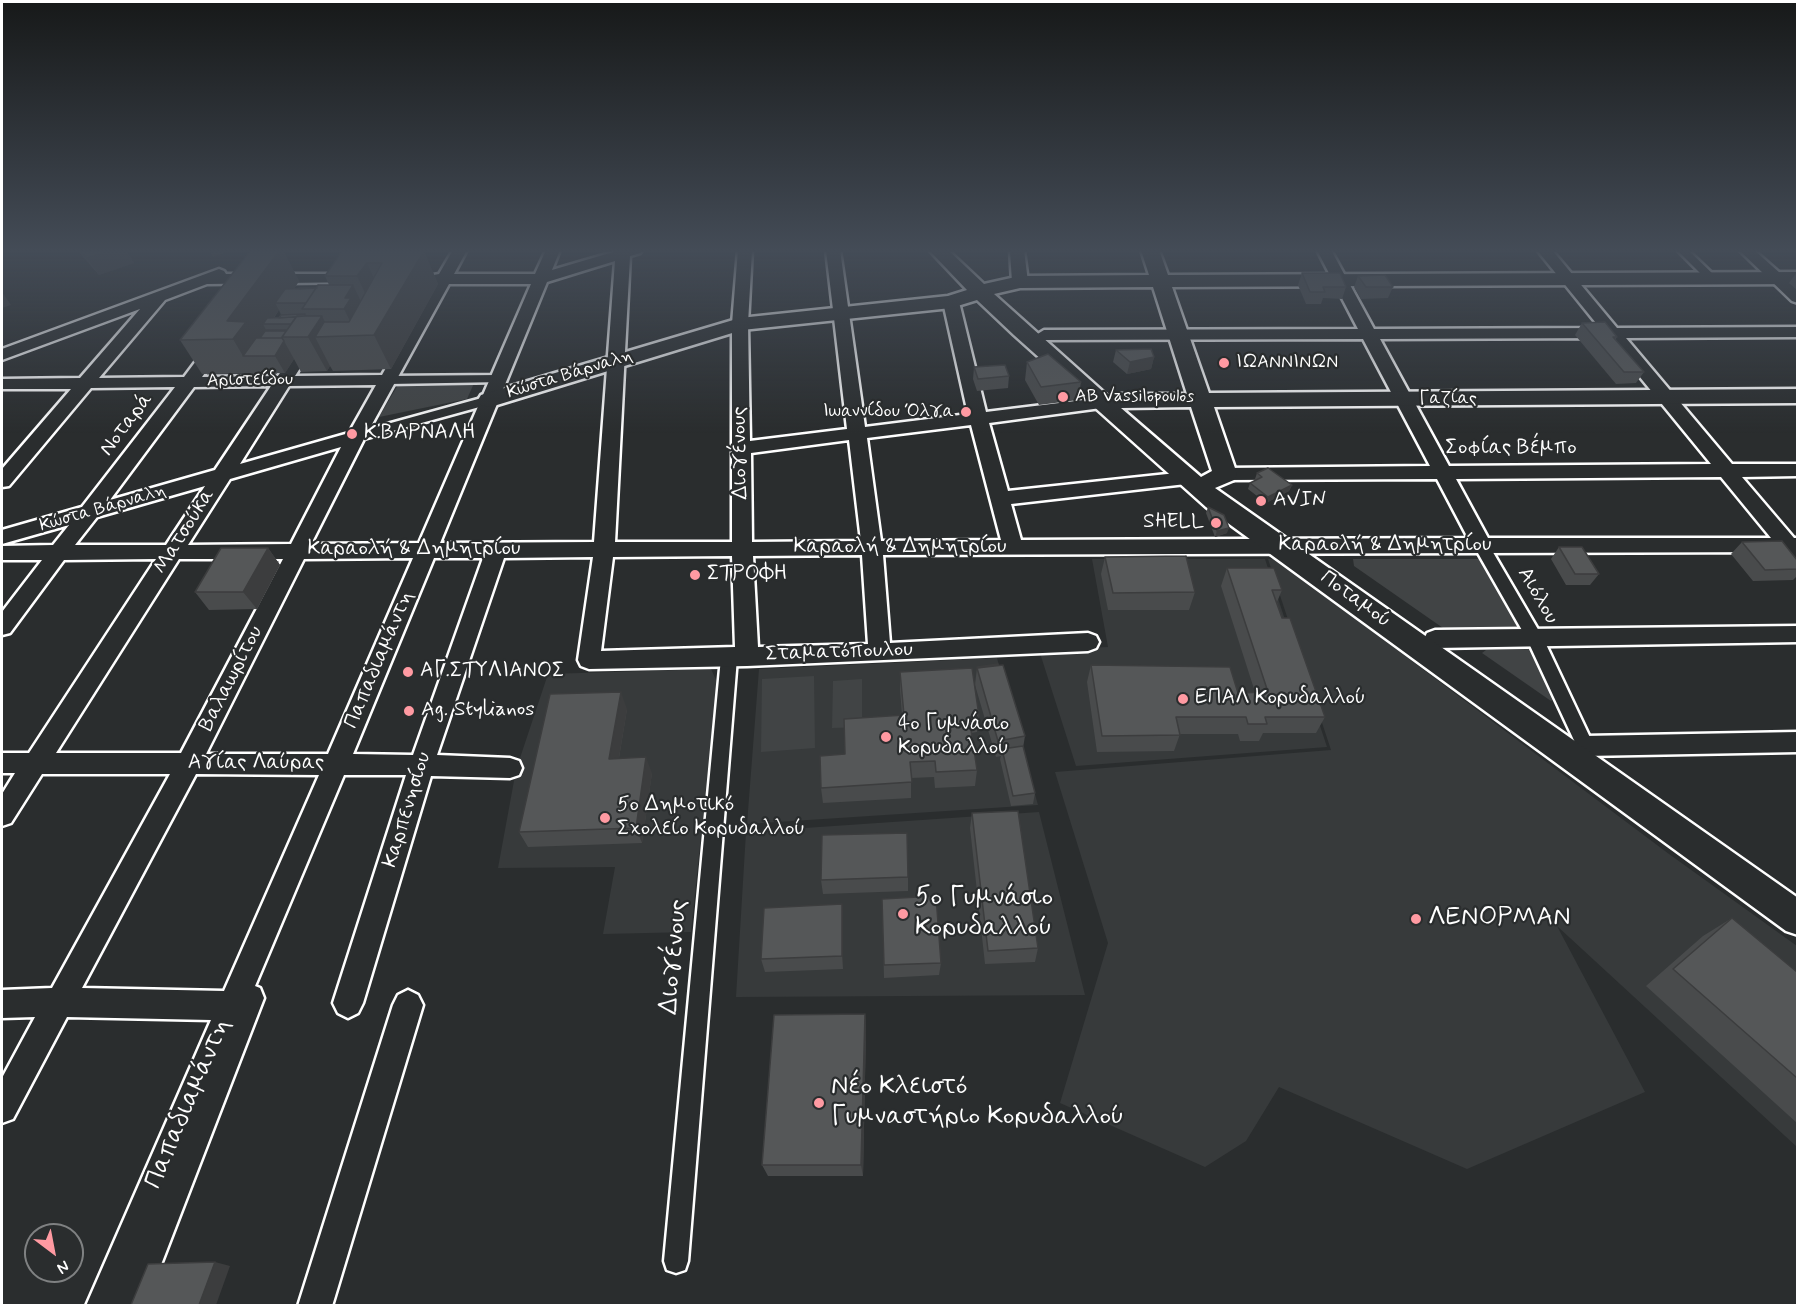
<!DOCTYPE html>
<html>
<head>
<meta charset="utf-8">
<style>
	body { margin:0 }
	#map { position:relative; width:1799px; height:1307px; overflow:hidden; background:#2a2d2e; font-family:Mynerve,sans-serif }
	canvas { display:block }
	.frame { position:absolute; inset:0; border:3px solid #fff; pointer-events:none }
	.north { position:absolute; left:24px; top:1223px; width:60px; height:60px; box-sizing:border-box; background:#2a2d2e; border:2px solid #7f8182; border-radius:50%; rotate:148deg; font-size:16px; font-weight:700; line-height:24px; text-align:center; color:#fff }
	.north::after { content:''; display:block; margin:auto; width:21px; height:27px; background:#ff9aa2; clip-path:polygon(50% 0,100% 100%,50% 72%,0 100%) }
</style>
</head>
<body>
<div id="map">
<canvas width="1799" height="1307"></canvas>
<div class="frame"></div>
<div class="north">N</div>
</div>
<script>
const ctx = document.querySelector('canvas').getContext('2d');
ctx.lineJoin = 'round';
function fillPath(path, color) {
  ctx.fillStyle = color;
  ctx.fill(path, 'evenodd');
}
function poly(rows) {
  const path = new Path2D();
  for (const r of rows) {
    path.moveTo(r[0], r[1]);
    for (let i = 2; i < r.length; i += 2) path.lineTo(r[i], r[i + 1]);
  }
  return path;
}
function trace(path, color, width, dash) {
  ctx.strokeStyle = color;
  ctx.lineWidth = width;
  ctx.lineCap = dash ? 'butt' : 'round';
  ctx.setLineDash(dash || []);
  ctx.stroke(path);
}
function drawText(font, color, halo, rows, align = 'center') {
  ctx.font = font + ' Mynerve,sans-serif';
  ctx.lineWidth = 4.5;
  ctx.setLineDash([]);
  ctx.textBaseline = 'middle';
  ctx.strokeStyle = halo;
  ctx.fillStyle = color;
  for (const [text, x, y, turn = 0] of rows) {
    ctx.save();
    ctx.translate(x, y);
    ctx.rotate((+turn || 0) * Math.PI / 180);
    ctx.textAlign = isNaN(turn) ? turn : align;
    if (halo) ctx.strokeText(text, 0, 0);
    ctx.fillText(text, 0, 0);
    ctx.restore();
  }
}
const built = poly([
	[1092,559,1265,559,1327,747,1076,766,1039,650,1108,647],
	[1268,559,1276,559,1669,854,1797,946,1797,1147,1557,926,1645,1092,1467,1169,1279,1087,1246,1141,1205,1167,1060,1103,1108,943,1055,772,1331,750],
	[997,658,1038,805,747,824,759,669],
	[711,669,717,682,691,932,603,934,615,867,498,868,516,770,548,674],
	[1039,812,1085,995,736,997,746,832]
]);
const green = poly([
	[401,380,475,381,467,399,379,417],
	[1353,559,1481,559,1520,629,1443,628,1354,566],
	[1530,649,1556,698,1551,701,1482,653,1486,650],
	[814,676,815,748,761,752,762,679],
	[862,679,862,727,832,728,833,681]
]);
const pedestrian = poly([
	[1677,250,1688,250,1715,276,1715,280,1707,280,1677,250],
	[498,375,504,379,503,382,389,384,383,380,389,376,498,375],
	[489,396,494,397,496,400,494,403,356,441,349,437,351,434,489,396],
	[1482,541,1487,542,1543,638,1594,746,1591,751,1585,753,1579,751,1527,639,1474,546,1482,541],
	[729,652,735,653,737,658,688,1261,685,1270,676,1273,667,1270,664,1261,721,658,723,653,729,652]
]);
const minor = poly([
	[453,250,467,250,454,274,535,274,546,250,560,250,552,270,620,250,642,250,640,253,630,256,615,542,732,542,732,324,738,250,752,250,748,324,750,441,847,429,826,250,840,250,865,427,968,414,943,302,951,297,959,302,986,412,1116,396,1122,397,1125,401,1122,405,1116,406,989,423,1008,491,1186,472,1193,473,1196,478,1193,483,1186,484,1011,504,1021,540,1468,538,1437,479,1225,480,1218,478,1215,474,1218,470,1225,468,1430,466,1363,339,1044,340,1036,335,1044,330,1358,329,1317,250,1331,250,1374,329,1600,328,1537,250,1552,250,1617,328,1798,327,1798,337,1626,338,1732,464,1798,464,1798,476,1742,477,1794,538,1798,538,1798,560,1788,558,1783,552,883,555,890,643,1088,633,1096,636,1099,642,1096,648,1088,651,747,666,589,669,581,666,578,660,593,557,504,558,437,755,510,758,519,761,522,768,519,775,510,778,431,776,363,1003,358,1013,348,1018,338,1013,333,1003,406,775,344,775,255,986,260,988,264,998,145,1306,86,1306,211,1020,67,1017,13,1119,2,1123,2,1078,35,1017,2,1018,2,990,52,988,170,774,42,774,11,823,2,826,2,794,15,773,2,773,2,753,29,753,156,559,64,560,10,633,2,635,2,612,42,560,2,560,2,546,53,545,69,525,2,544,2,530,82,507,175,387,91,388,9,486,2,487,2,469,71,389,2,389,2,379,80,378,140,309,2,360,2,349,219,269,224,271,226,274,358,274,363,276,366,279,363,282,207,284,165,300,99,378,184,377,211,341,217,340,225,345,202,377,278,376,307,331,313,330,321,335,295,376,382,375,433,284,425,279,428,276,439,274,453,250],
	[615,261,594,542,440,543,547,282,615,261],
	[449,284,531,284,419,543,311,544,365,437,449,284],
	[1608,338,1711,464,1449,466,1380,339,1608,338],
	[376,385,349,433,240,464,289,386,376,385],
	[271,386,215,470,110,500,194,387,271,386],
	[971,425,1001,540,881,541,867,438,971,425],
	[849,440,861,541,752,542,751,453,849,440],
	[341,447,291,544,188,545,230,479,341,447],
	[1721,477,1771,538,1488,538,1456,479,1721,477],
	[205,486,166,545,75,545,97,517,205,486],
	[862,555,868,644,758,647,753,556,862,555],
	[732,556,735,647,601,651,613,557,732,556],
	[413,558,328,754,206,754,304,559,413,558],
	[434,558,483,558,413,755,353,754,434,558],
	[179,559,283,559,181,753,56,753,179,559],
	[196,774,319,775,224,991,82,988,196,774],
	[1010,250,1024,250,1028,282,1025,285,1015,285,1012,282,1010,250],
	[1739,250,1754,250,1798,289,1798,303,1792,301,1739,250],
	[1798,626,1798,642,1435,648,1427,645,1424,639,1427,633,1435,630,1798,626],
	[1798,732,1798,752,1585,756,1576,753,1573,746,1576,739,1585,736,1798,732],
	[408,990,418,995,423,1005,332,1306,298,1306,393,1005,398,995,408,990]
]);
const tertiary = poly([
	[929,250,948,250,984,284,1020,276,1149,275,1141,250,1159,250,1168,275,1798,272,1798,284,1172,287,1209,393,1798,389,1798,403,1214,407,1237,474,1234,480,1215,488,1798,898,1798,935,1786,931,1206,507,1014,335,977,300,951,308,742,330,497,405,489,407,481,405,478,400,481,395,740,318,948,296,967,290,929,250],
	[1153,287,1187,394,1116,394,1108,396,994,294,1020,288,1153,287],
	[1191,407,1212,471,1201,477,1121,408,1191,407]
]);
const wall = poly([
	[77,250,126,250,134,263,99,275],
	[251,250,283,250,299,281,294,289,317,288,329,285,325,276,342,251,424,251,438,284,391,369,333,371,330,366,327,371,301,372,294,359,285,373,202,374,180,340],
	[279,310,281,315,279,318,274,318],
	[1797,272,1797,290,1789,283],
	[1302,273,1346,287,1342,299,1323,298,1321,304,1306,304,1298,285],
	[1358,276,1393,287,1388,298,1361,299,1354,287],
	[1582,323,1617,337,1615,340,1644,372,1636,383,1616,384,1575,335],
	[1116,350,1154,357,1151,369,1127,374,1113,362],
	[1027,362,1081,382,1078,400,1039,405,1025,380],
	[974,367,1009,376,1008,388,977,391,973,379],
	[1257,473,1292,485,1289,491,1266,503,1248,489,1250,483,1256,480,1255,479],
	[1208,507,1227,533,1215,537,1206,513],
	[1742,542,1797,560,1797,576,1793,580,1753,581,1731,554],
	[1559,547,1599,574,1590,585,1566,585,1551,559],
	[268,548,280,565,257,609,209,610,195,592],
	[1105,557,1195,592,1189,610,1108,610,1101,574],
	[1227,568,1282,590,1277,602,1282,618,1325,717,1316,733,1263,733,1259,741,1240,741,1238,734,1180,734,1174,751,1097,752,1087,682,1091,665,1238,693,1255,692,1221,586],
	[977,668,1025,736,1023,748,1035,793,1033,804,1011,806,1000,759,1001,756,996,757,975,685],
	[900,672,979,716,977,732,971,733,977,770,975,786,935,788,934,777,911,778,911,798,823,803,821,788,845,754,902,715,900,689],
	[627,709,619,758,652,773,642,843,528,847,519,832],
	[972,813,1038,948,1035,962,985,964,970,828],
	[908,877,908,891,823,894,821,880],
	[882,899,941,963,939,975,884,978],
	[842,904,843,918,843,969,765,972,761,959],
	[1732,918,1797,972,1797,1123,1646,986,1703,936],
	[865,1014,866,1030,863,1176,768,1176,762,1165]
]);
const shadedWall = poly([
	[111,250,126,250,134,263,99,275,87,258],
	[209,250,233,250,213,257],
	[280,250,283,250,299,281,284,303,275,303,279,310,269,324,263,324,266,330,258,341,243,356,233,339,227,321],
	[424,251,438,284,391,369,374,335],
	[367,263,382,296,373,310,357,276],
	[353,285,366,312,357,335,344,309,345,298],
	[2,292,11,305,2,308],
	[322,316,332,336,315,337,330,366,327,371,308,337],
	[284,341,294,359,285,373,275,356],
	[1154,357,1151,369,1127,374,1130,362],
	[1292,485,1289,491,1266,503,1268,497],
	[1229,528,1227,533,1215,537,1217,531],
	[268,548,280,565,257,609,243,592],
	[621,692,627,709,616,775,609,759],
	[646,757,652,773,642,843,636,828],
	[842,904,843,918,843,969,842,956],
	[865,1014,866,1030,863,1176,861,1165],
	[215,1262,230,1266,216,1305,199,1305]
]);
const building = poly([
	[80,250,111,250,87,258,80,250],
	[251,250,280,250,227,321,246,322,233,339,180,340,251,250],
	[342,251,424,251,374,335,315,337,324,322,349,322,382,263,367,263,357,276,325,276,342,251],
	[1302,273,1340,273,1346,287,1323,287,1325,292,1310,292,1302,273],
	[1385,275,1393,287,1366,287,1358,276,1385,275],
	[318,285,353,285,345,298,351,298,344,309,302,309,318,285],
	[299,288,317,288,316,288,299,289,299,288],
	[316,288,306,303,275,303,285,289,316,288],
	[305,314,305,316,279,318,281,315,305,314],
	[297,316,322,316,308,337,282,337,297,316],
	[296,317,291,324,263,324,267,318,296,317],
	[1605,322,1617,337,1613,337,1644,372,1624,372,1582,323,1605,322],
	[266,330,287,330,286,331,266,331,266,330],
	[265,331,286,331,282,338,260,338,265,331],
	[256,338,282,338,284,341,275,356,243,356,256,338],
	[1151,349,1154,357,1130,362,1116,350,1151,349],
	[1048,354,1081,382,1041,387,1027,362,1048,354],
	[1005,365,1009,376,978,379,974,367,1005,365],
	[1268,468,1292,485,1268,497,1250,483,1262,477,1257,473,1268,468],
	[1208,507,1224,515,1229,528,1217,531,1208,507],
	[1782,541,1797,560,1797,569,1765,570,1742,542,1782,541],
	[1559,547,1582,547,1599,574,1575,574,1559,547],
	[221,548,268,548,243,592,195,592,221,548],
	[1186,556,1195,592,1113,593,1105,557,1186,556],
	[1227,568,1274,568,1282,590,1272,590,1282,618,1290,618,1325,717,1265,717,1267,724,1248,724,1246,717,1176,717,1180,735,1102,736,1091,665,1230,667,1238,693,1268,692,1227,568],
	[998,664,998,665,978,668,977,667,998,664],
	[1003,665,1025,736,998,741,977,668,1003,665],
	[972,668,979,716,969,717,977,770,936,772,935,761,910,762,912,782,821,788,820,756,845,754,844,719,904,715,900,672,972,668],
	[621,692,609,759,646,757,636,828,519,832,550,694,621,692],
	[1023,746,1035,793,1013,796,1002,749,1023,746],
	[1018,811,1038,948,988,951,972,813,1018,811],
	[907,833,908,877,821,880,822,835,907,833],
	[936,896,941,963,884,965,882,899,936,896],
	[842,904,842,956,761,959,764,908,842,904],
	[1732,918,1797,972,1797,1078,1673,969,1732,918],
	[865,1014,861,1165,762,1165,774,1015,865,1014],
	[215,1262,199,1305,131,1305,148,1264,215,1262]
]);
const markers = [
	[1224,363,6,"#ff9aa2"],
	[1063,397,6,"#ff9aa2"],
	[966,412,6,"#ff9aa2"],
	[352,434,6,"#ff9aa2"],
	[1261,501,6,"#ff9aa2"],
	[1216,523,6,"#ff9aa2"],
	[695,575,6,"#ff9aa2"],
	[408,672,6,"#ff9aa2"],
	[1183,699,6,"#ff9aa2"],
	[409,711,6,"#ff9aa2"],
	[886,737,6,"#ff9aa2"],
	[605,818,6,"#ff9aa2"],
	[903,914,6,"#ff9aa2"],
	[1416,919,6,"#ff9aa2"],
	[819,1103,6,"#ff9aa2"]
];
const farPoinames = [
	["ΙΩΑΝΝΙΝΩΝ",1236,363],
	["AB Vassilopoulos",1075,397],
	["Ιωαννίδου Όλγα",954,412,"right"]
];
const farStreetnames = [
	["Κώστα Βάρναλη",570,375,-17],
	["Αριστείδου",250,381,-1],
	["Γαζίας",1448,399],
	["Κώστα Βάρναλη",103,509,-16]
];
const streetNames = [
	["Νοταρά",127,425,-53],
	["Σοφίας Βέμπο",1511,449],
	["Διογένους",741,453,-91],
	["Ματσούκα",185,532,-58],
	["Καραολή & Δημητρίου",1385,546],
	["Καραολή & Δημητρίου",900,548],
	["Καραολή & Δημητρίου",414,550],
	["Αιόλου",1537,596,60],
	["Ποταμού",1355,600,36],
	["Σταματόπουλου",839,653,-2],
	["Παπαδιαμάντη",380,660,-67],
	["Βαλαωρίτου",232,679,-63],
	["Αγίας Λαύρας",256,764],
	["Καρπενησίου",408,810,-73]
];
const poiNames = [
	["Κ.ΒΑΡΝΑΛΗ",364,434],
	["AVIN",1273,501],
	["SHELL",1204,523,"right"],
	["ΣΤΡΟΦΗ",707,575],
	["ΑΓ.ΣΤΥΛΙΑΝΟΣ",420,672],
	["ΕΠΑΛ Κορυδαλλού",1195,699],
	["Ag. Stylianos",421,711],
	["4ο Γυμνάσιο",898,725],
	["Κορυδαλλού",898,749],
	["5ο Δημοτικό",617,806],
	["Σχολείο Κορυδαλλού",617,830]
];
const nearPoinames = [
	["5ο Γυμνάσιο",915,899],
	["Κορυδαλλού",915,929],
	["ΛΕΝΟΡΜΑΝ",1428,919],
	["Νέο Κλειστό",831,1088],
	["Γυμναστήριο Κορυδαλλού",831,1118]
];
const nearStreetnames = [
	["Διογένους",675,957,-85],
	["Παπαδιαμάντη",189,1104,-67]
];
fillPath(built, '#373a3b');
fillPath(green, '#414445');
trace(pedestrian, '#fff', 5);
trace(minor, '#fff', 5);
trace(tertiary, '#fff', 5);
fillPath(pedestrian, '#2a2d2e');
fillPath(minor, '#2a2d2e');
fillPath(tertiary, '#2a2d2e');
fillPath(wall, '#494b4c');
fillPath(shadedWall, '#3c3d3e');
fillPath(building, '#555758');
trace(building, '#3c3d3e', 1.5);
const sky = ctx.createLinearGradient(0, 0, 0, 433);
sky.addColorStop(0, '#171919');
sky.addColorStop(0.58, '#444c57');
sky.addColorStop(1, '#444c5700');
ctx.fillStyle = sky;
ctx.fillRect(0, 0, 1799, 433);
for (const [x, y, r, color] of markers) {
  const dot = new Path2D();
  dot.arc(x, y, r, 0, 2 * Math.PI);
  ctx.fillStyle = color;
  ctx.fill(dot);
  trace(dot, '#2a2d2e', 2);
}
drawText('18px', '#fff', '#2a2d2e', farPoinames, 'left');
drawText('18px', '#fff', '#2a2d2e', farStreetnames);
drawText('21px', '#fff', '#2a2d2e', streetNames);
drawText('21px', '#fff', '#2a2d2e', poiNames, 'left');
drawText('26px', '#fff', '#2a2d2e', nearPoinames, 'left');
drawText('26px', '#fff', '#2a2d2e', nearStreetnames);
</script>
</body>
</html>
